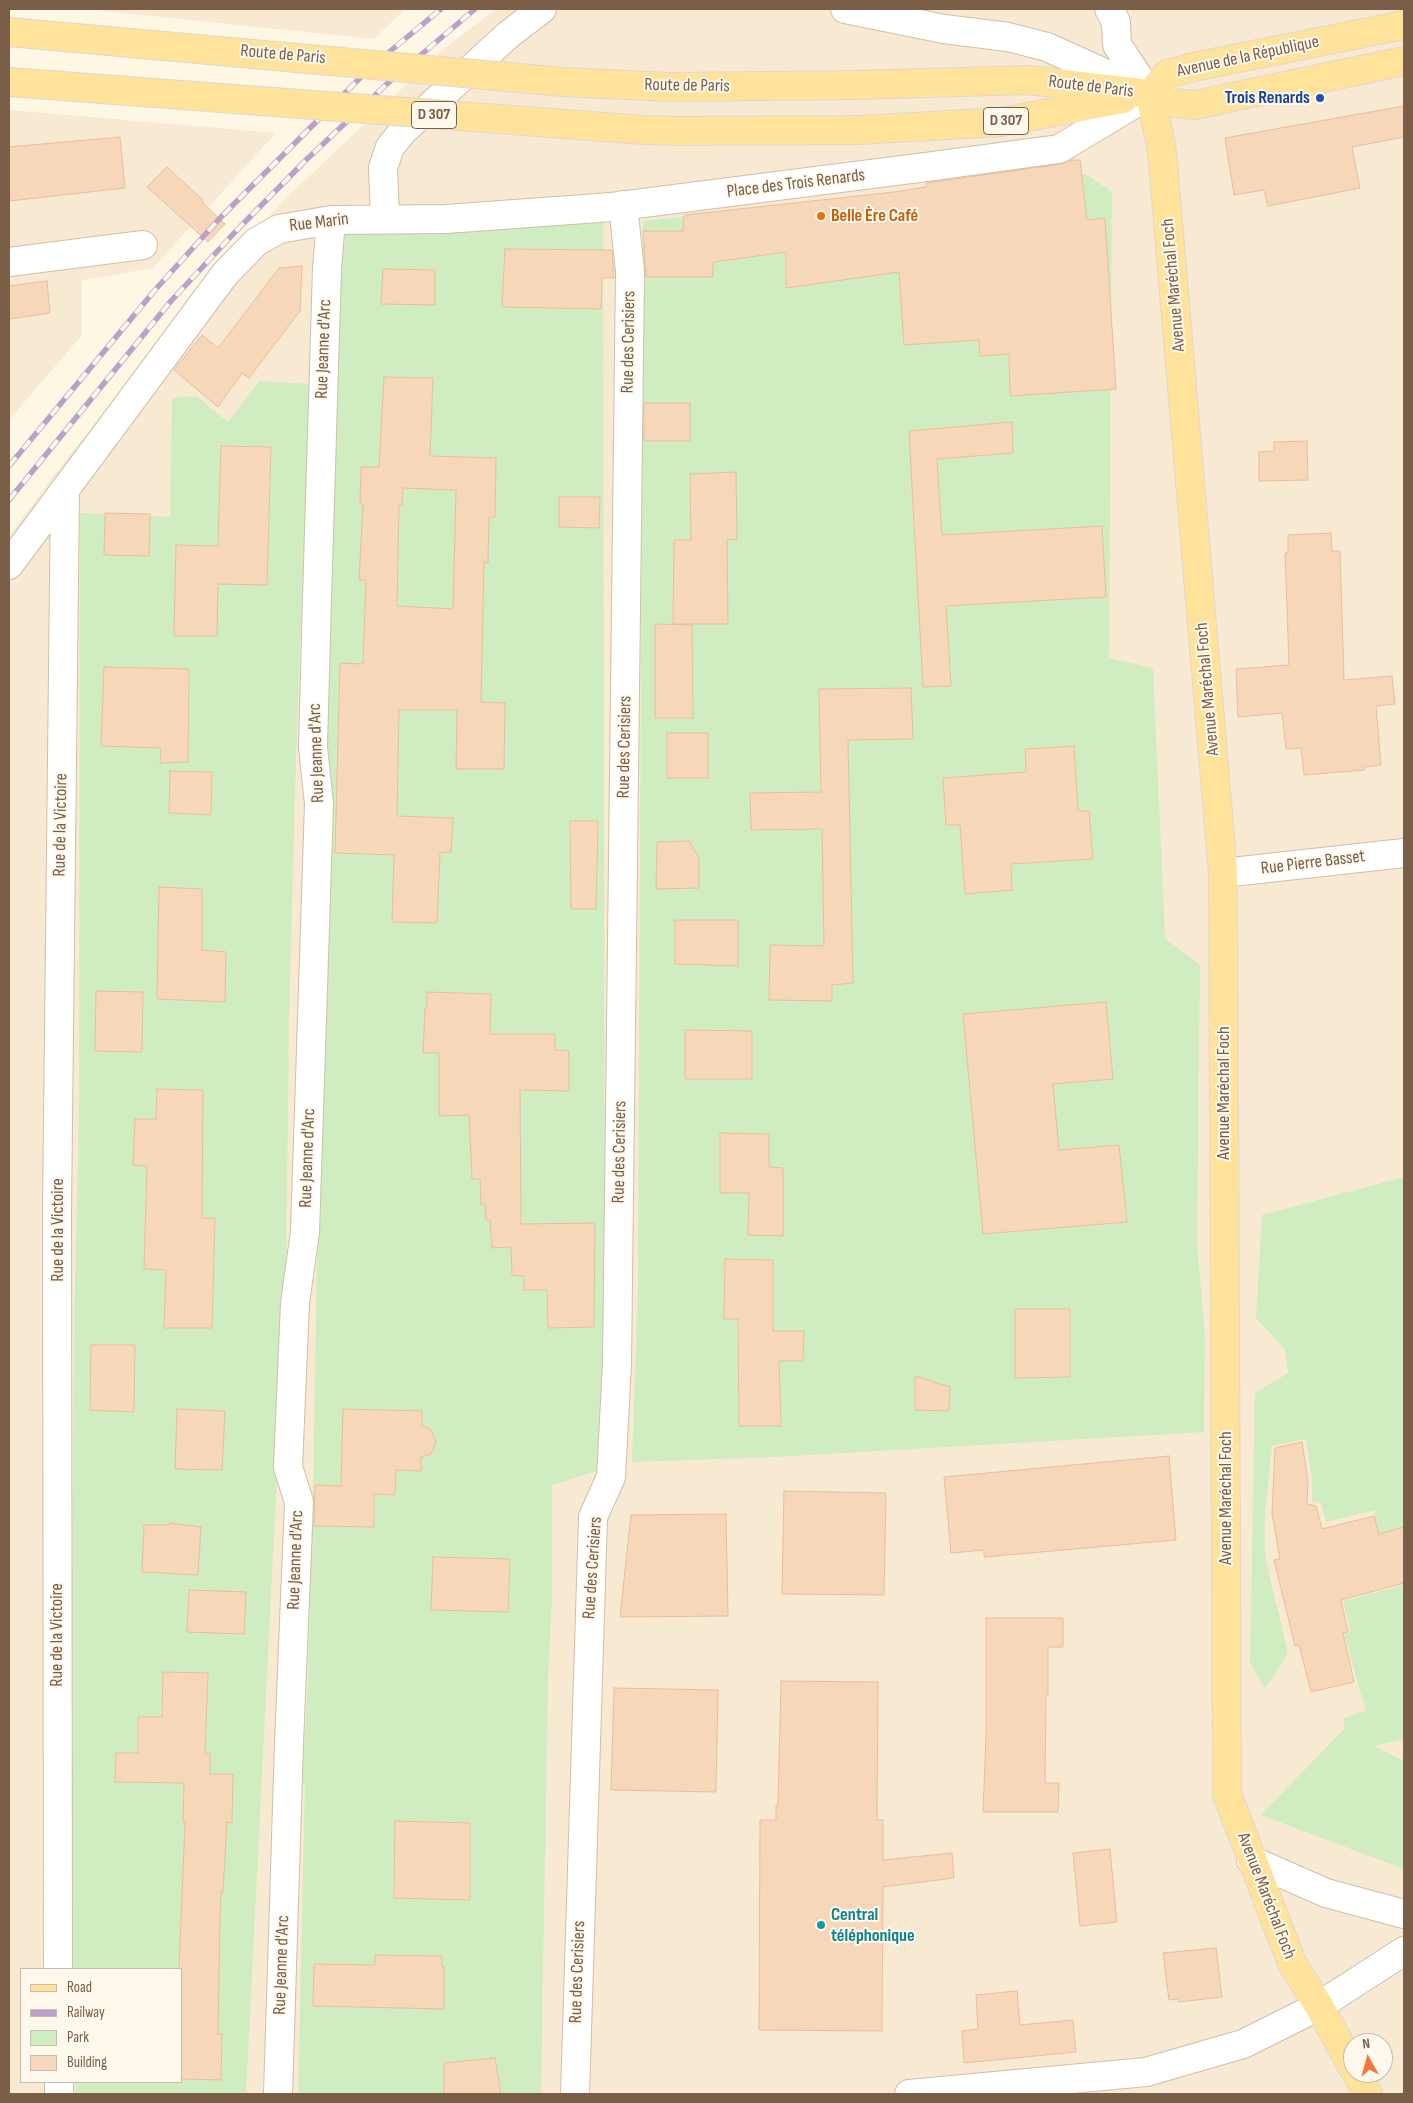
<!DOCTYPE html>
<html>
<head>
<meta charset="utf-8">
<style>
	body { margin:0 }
	#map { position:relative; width:1413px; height:2103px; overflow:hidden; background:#fef7e4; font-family:"Sofia Sans Condensed",sans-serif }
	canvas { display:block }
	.frame { position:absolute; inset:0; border:10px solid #7a5e47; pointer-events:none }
	.legend { position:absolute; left:20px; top:1968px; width:162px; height:115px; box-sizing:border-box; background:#fff9ed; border:1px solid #cabbab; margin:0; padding:6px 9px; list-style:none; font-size:15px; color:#7a5e47 }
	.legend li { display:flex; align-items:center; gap:10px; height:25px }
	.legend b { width:25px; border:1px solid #cabbab }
	.north { position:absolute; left:1343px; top:2033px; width:50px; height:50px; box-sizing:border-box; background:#fff9ed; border:1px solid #cabbab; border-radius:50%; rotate:353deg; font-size:14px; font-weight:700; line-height:20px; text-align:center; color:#7a5e47 }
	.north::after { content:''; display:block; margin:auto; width:18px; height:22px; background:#f3783f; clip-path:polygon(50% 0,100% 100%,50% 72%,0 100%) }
</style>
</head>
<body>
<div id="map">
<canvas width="1413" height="2103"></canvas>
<div class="frame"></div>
<ul class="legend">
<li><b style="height:6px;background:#ffe39b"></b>Road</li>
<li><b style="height:6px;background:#bba1c9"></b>Railway</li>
<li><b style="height:14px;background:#cfedc1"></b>Park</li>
<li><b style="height:14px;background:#f6d7ba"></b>Building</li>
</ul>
<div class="north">N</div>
</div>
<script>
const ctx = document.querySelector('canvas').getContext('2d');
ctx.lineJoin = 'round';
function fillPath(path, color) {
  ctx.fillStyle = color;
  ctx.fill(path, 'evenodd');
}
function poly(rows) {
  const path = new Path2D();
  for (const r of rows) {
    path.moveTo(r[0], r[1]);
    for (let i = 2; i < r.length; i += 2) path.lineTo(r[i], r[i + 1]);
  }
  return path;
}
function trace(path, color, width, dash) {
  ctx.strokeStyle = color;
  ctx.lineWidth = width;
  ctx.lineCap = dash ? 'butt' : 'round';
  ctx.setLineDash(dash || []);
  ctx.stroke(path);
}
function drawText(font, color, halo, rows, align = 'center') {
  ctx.font = font + ' "Sofia Sans Condensed",sans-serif';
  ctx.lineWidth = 4;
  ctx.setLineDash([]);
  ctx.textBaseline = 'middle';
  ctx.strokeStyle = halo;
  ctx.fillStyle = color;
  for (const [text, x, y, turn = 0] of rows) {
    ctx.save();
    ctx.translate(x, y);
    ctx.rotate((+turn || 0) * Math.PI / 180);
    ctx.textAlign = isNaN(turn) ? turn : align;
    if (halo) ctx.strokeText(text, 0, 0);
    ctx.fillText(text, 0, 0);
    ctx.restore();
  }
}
const residential = poly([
	[84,9,405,9,374,39],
	[496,9,1404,9,1404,2094,9,2094,9,536,54,475,206,283,288,196,445,48],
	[21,1969,181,1969,181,2082,21,2082],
	[1353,2043,1383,2043,1383,2073,1353,2073],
	[9,110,276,133,153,268,82,280,82,335,9,420]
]);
const green = poly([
	[1085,174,1112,192,1109,658,1153,668,1165,938,1200,965,1197,1244,1205,1336,1204,1432,774,1457,632,1462,638,1281,643,221],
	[603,219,605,1451,597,1471,552,1485,552,1598,548,1681,541,2094,298,2094,305,1784,302,1783,308,1681,313,1485,335,235],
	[259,381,310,384,297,726,289,1016,285,1381,276,1494,246,2094,76,2094,75,2082,181,2082,181,1969,73,1969,70,1773,75,1285,79,1124,80,513,170,517,172,398,196,396,228,422],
	[1404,1177,1404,1527,1379,1534,1374,1516,1376,1510,1326,1522,1321,1503,1312,1501,1312,1480,1306,1439,1272,1446,1265,1514,1265,1556,1288,1654,1265,1688,1250,1663,1255,1393,1288,1373,1285,1349,1256,1318,1262,1215],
	[1404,1585,1404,1739,1374,1746,1404,1761,1404,1869,1261,1815,1344,1729,1344,1718,1366,1711,1344,1634,1351,1632,1343,1601]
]);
const building = poly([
	[1404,106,1404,137,1352,147,1360,188,1268,206,1264,190,1234,195,1225,138,1404,106],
	[120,137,125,188,9,201,9,147,120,137],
	[1070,160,1080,160,1087,220,1105,218,1116,389,1010,396,1009,354,980,356,979,340,904,345,899,272,786,288,786,252,713,262,713,277,646,277,643,231,683,231,684,215,894,192,926,187,926,183,1061,164,1070,160],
	[167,167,203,200,202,202,225,224,208,242,147,187,167,167],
	[505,249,612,250,614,278,602,278,601,309,502,307,505,249],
	[302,266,300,311,249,378,242,373,218,407,174,370,202,335,218,348,279,268,302,266],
	[383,269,435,270,435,305,381,304,383,269],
	[47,281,50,313,9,319,9,286,47,281],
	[384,377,433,378,430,456,496,458,495,517,489,517,488,563,484,562,481,702,505,703,504,769,456,769,457,710,399,710,397,816,453,818,451,852,440,853,437,923,392,922,394,855,335,853,340,663,363,664,366,580,359,580,363,504,360,504,361,467,379,467,384,377],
	[403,488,456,490,453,609,397,606,399,505,402,505,403,488],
	[644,403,690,403,690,441,644,441,644,403],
	[1012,422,1013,453,937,459,942,535,1102,526,1106,597,946,606,951,686,923,687,909,431,1012,422],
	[1307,441,1308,480,1259,481,1259,452,1274,451,1274,442,1307,441],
	[221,446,271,447,267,585,218,584,217,636,174,636,176,545,218,546,221,446],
	[736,472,737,540,727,539,728,624,673,624,674,540,691,540,690,474,736,472],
	[559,497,600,497,599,528,559,527,559,497],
	[105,513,150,514,149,556,104,555,105,513],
	[1331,533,1332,551,1340,551,1344,680,1392,676,1395,704,1376,706,1381,765,1364,767,1364,770,1304,775,1301,748,1286,749,1282,713,1238,717,1236,669,1289,665,1285,553,1288,553,1288,535,1331,533],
	[655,624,692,625,693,718,655,718,655,624],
	[104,667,189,669,188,762,160,763,161,748,101,746,104,667],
	[911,688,913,739,848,740,853,983,832,985,832,1001,769,1000,770,945,824,946,822,829,751,830,750,793,821,792,819,689,911,688],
	[667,733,708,733,708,778,667,778,667,733],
	[1074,746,1078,811,1089,811,1093,859,1011,864,1012,890,965,894,960,825,946,825,943,778,1026,772,1025,749,1074,746],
	[170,771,212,772,211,815,169,813,170,771],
	[570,821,598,821,596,909,571,909,570,821],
	[689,841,699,858,699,888,656,889,657,842,689,841],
	[159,887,202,889,202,950,226,952,225,1002,157,999,159,887],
	[675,920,738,920,738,966,675,964,675,920],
	[96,991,143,992,142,1052,95,1051,96,991],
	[427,992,491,994,490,1034,555,1034,555,1050,569,1051,569,1091,520,1090,521,1224,595,1223,594,1327,548,1328,547,1290,524,1290,524,1276,512,1275,511,1247,492,1248,490,1220,486,1220,485,1205,481,1204,480,1179,472,1179,469,1115,439,1116,439,1053,423,1053,425,1008,427,1008,427,992],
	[1106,1002,1113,1079,1053,1084,1059,1150,1119,1145,1127,1222,983,1234,963,1014,1106,1002],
	[685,1030,752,1031,752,1079,685,1079,685,1030],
	[157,1089,203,1090,202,1218,215,1218,212,1328,164,1328,166,1270,144,1269,147,1166,133,1165,135,1119,156,1119,157,1089],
	[720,1133,769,1134,769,1167,783,1168,783,1236,748,1235,749,1193,720,1193,720,1133],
	[725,1259,773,1260,773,1331,804,1331,803,1361,779,1361,781,1426,739,1426,738,1319,724,1319,725,1259],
	[1015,1309,1070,1309,1070,1377,1015,1378,1015,1309],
	[91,1345,135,1345,134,1412,90,1410,91,1345],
	[915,1376,950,1387,949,1411,915,1410,915,1376],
	[177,1409,225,1411,222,1470,175,1469,177,1409],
	[343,1409,422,1411,422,1426,431,1429,436,1442,431,1454,421,1457,421,1471,396,1470,395,1495,374,1494,374,1527,314,1526,315,1485,341,1486,343,1409],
	[1302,1442,1308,1481,1307,1504,1316,1506,1322,1529,1374,1516,1379,1534,1404,1527,1404,1583,1341,1600,1348,1632,1343,1633,1354,1682,1311,1692,1299,1645,1295,1646,1274,1560,1280,1559,1272,1513,1275,1448,1302,1442],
	[1169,1456,1176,1540,984,1557,984,1550,951,1553,944,1477,1169,1456],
	[784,1491,886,1493,884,1595,782,1594,784,1491],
	[726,1514,728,1616,620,1617,631,1515,726,1514],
	[170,1523,201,1527,198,1575,142,1572,144,1525,170,1525,170,1523],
	[433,1557,510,1559,508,1612,431,1610,433,1557],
	[189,1590,246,1592,244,1634,187,1632,189,1590],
	[986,1618,1063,1618,1063,1647,1048,1647,1048,1695,1046,1695,1045,1783,1059,1783,1058,1812,983,1812,986,1736,986,1618],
	[163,1672,208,1673,205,1754,210,1754,210,1774,233,1774,232,1823,227,1822,223,1892,221,1891,220,1915,218,2034,222,2034,221,2080,181,2079,181,1969,179,1969,185,1822,183,1822,184,1783,115,1782,116,1753,138,1753,138,1717,162,1717,163,1672],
	[781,1681,878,1682,877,1820,883,1820,883,1860,952,1853,954,1878,883,1887,882,2031,759,2030,760,1820,776,1820,776,1805,778,1805,781,1681],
	[614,1688,718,1690,716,1792,611,1790,614,1688],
	[395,1821,470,1823,470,1900,394,1898,395,1821],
	[1110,1849,1117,1922,1080,1926,1073,1853,1110,1849],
	[1216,1948,1222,1997,1179,2002,1178,1999,1169,2000,1163,1953,1216,1948],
	[375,1955,442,1956,442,1967,444,1966,444,2009,313,2006,314,1964,375,1965,375,1955],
	[1017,1991,1020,2025,1073,2020,1076,2052,964,2063,962,2031,978,2029,976,1995,1017,1991],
	[495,2058,501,2094,444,2094,444,2063,495,2058]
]);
const minor = poly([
	[845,9,944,29,1008,37,1047,47,1144,91],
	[1109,9,1116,22,1117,45,1150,94],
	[385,218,383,168,390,147,403,131,508,35,542,9],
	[9,262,143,245],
	[9,565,225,274,256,242,279,229,331,220,446,219,612,207,926,167,1059,149,1149,95],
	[1223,873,1404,853],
	[1251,1860,1326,1893,1404,1914],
	[58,1969,57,1210,65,490],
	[59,2082,59,2094],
	[278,2094,289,1743,299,1502,288,1467,295,1303,305,1232,319,804,313,747,317,598,327,268,331,220],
	[575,2094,593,1517,611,1477,617,1364,630,271,623,205],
	[909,2094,1146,2072,1243,2044,1319,2006,1404,1951]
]);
const major = poly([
	[858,85,1028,80,1150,94,1174,103,1195,105,1404,61],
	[1150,94,1161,145,1163,162,1223,873,1227,1794,1292,1963,1319,2006,1353,2068],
	[1150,94,1167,74,1198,66,1404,25],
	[860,130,1001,122,1123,99],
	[1356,2073,1368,2094]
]);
const rail = poly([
	[9,466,155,290,221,217,370,68,441,9],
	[9,500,171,301,237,230,307,159,389,82,475,9]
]);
const majorBridge = poly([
	[9,32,563,82,670,87,858,85],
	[9,82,644,130,676,131,860,130]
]);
const markers = [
	[1320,98,5,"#1a4fb4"],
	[821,216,5,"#e8710a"],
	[821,1925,5,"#0f9aa8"]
];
const shields = [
	[434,115,45],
	[1006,121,45]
];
const shieldNames = [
	["D 307",434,115],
	["D 307",1006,121]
];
const streetNames = [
	["Route de Paris",283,55,5],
	["Avenue de la République",1248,57,-12],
	["Route de Paris",687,86,1],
	["Route de Paris",1091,87,7],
	["Place des Trois Renards",796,184,-7],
	["Rue Marin",319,223,-7],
	["Avenue Maréchal Foch",1174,285,-95],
	["Rue des Cerisiers",629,342,-89],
	["Rue Jeanne d'Arc",324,349,-88],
	["Avenue Maréchal Foch",1208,689,-95],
	["Rue des Cerisiers",625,747,-89],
	["Rue Jeanne d'Arc",317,753,-92],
	["Rue de la Victoire",61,825,-89],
	["Rue Pierre Basset",1313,863,-7],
	["Avenue Maréchal Foch",1224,1093,-90],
	["Rue des Cerisiers",620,1152,-89],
	["Rue Jeanne d'Arc",308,1158,-88],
	["Rue de la Victoire",58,1230,-90],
	["Avenue Maréchal Foch",1226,1498,-90],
	["Rue Jeanne d'Arc",296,1560,-88],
	["Rue des Cerisiers",593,1568,-86],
	["Rue de la Victoire",57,1635,-90],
	["Avenue Maréchal Foch",1266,1896,69],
	["Rue Jeanne d'Arc",282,1965,-88],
	["Rue des Cerisiers",578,1972,-88]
];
const transitNames = [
	["Trois Renards",1310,98]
];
const foodNames = [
	["Belle Ère Café",831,216]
];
const cultureNames = [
	["Central",831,1915],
	["téléphonique",831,1936]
];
fillPath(residential, '#f7e9d2');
fillPath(green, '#cfedc1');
fillPath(building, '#f6d7ba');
trace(building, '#eabf98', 1);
trace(minor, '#d1bfa9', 30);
trace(major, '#dfd8d3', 30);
trace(minor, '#fff', 28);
trace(major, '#ffe39b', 28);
trace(rail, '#bba1c9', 5.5);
trace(rail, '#fff9ed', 4, [11]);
trace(majorBridge, '#dfd8d3', 30, []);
trace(majorBridge, '#ffe39b', 28);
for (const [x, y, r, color] of markers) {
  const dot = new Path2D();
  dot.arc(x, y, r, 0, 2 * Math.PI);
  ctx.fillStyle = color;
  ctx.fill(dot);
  trace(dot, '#fff9ed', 2);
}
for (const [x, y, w] of shields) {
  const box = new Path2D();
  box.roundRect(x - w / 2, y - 13.5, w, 27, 4);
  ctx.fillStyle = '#fff9ed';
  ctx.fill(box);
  trace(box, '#7a5e47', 1);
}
drawText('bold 16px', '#7a5e47', null, shieldNames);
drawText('18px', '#7a5e47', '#fff9ed', streetNames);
drawText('bold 18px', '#164399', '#fff9ed', transitNames, 'right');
drawText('bold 18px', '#c56008', '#fff9ed', foodNames, 'left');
drawText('bold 18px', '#0d838f', '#fff9ed', cultureNames, 'left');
</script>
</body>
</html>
